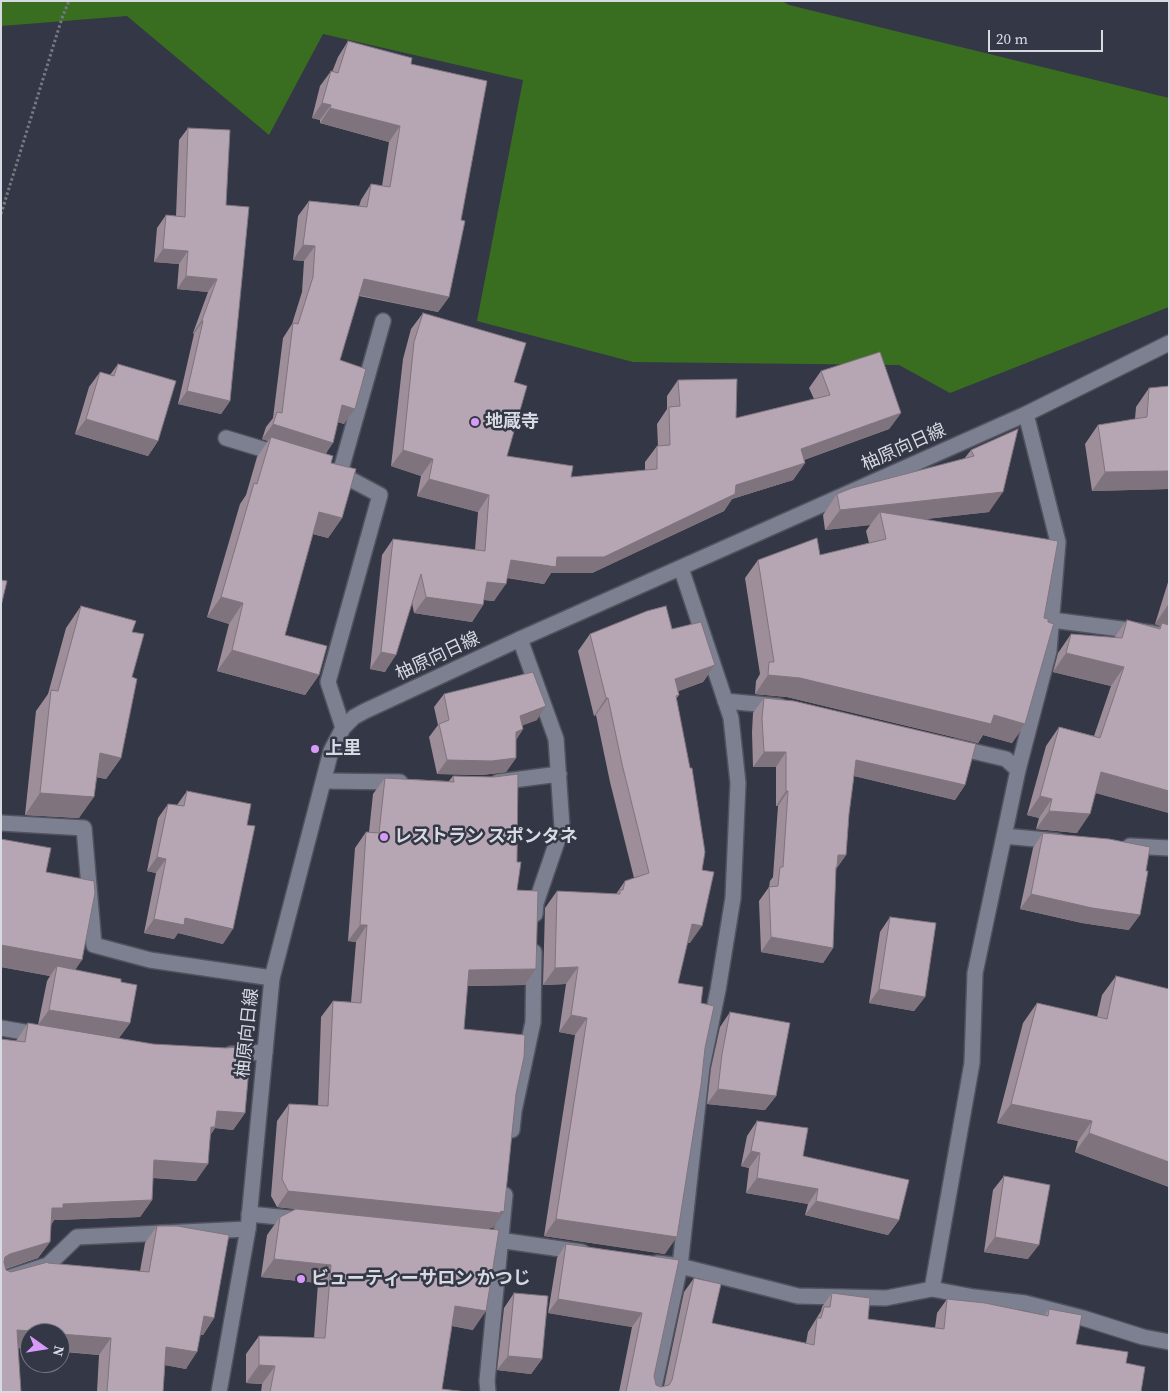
<!DOCTYPE html>
<html>
<head>
<meta charset="utf-8">
<style>
	body { margin:0 }
	#map { position:relative; width:1170px; height:1393px; overflow:hidden; background:#343745; font-family:"Source Serif 4",serif }
	canvas { display:block }
	.frame { position:absolute; inset:0; border:2px solid #d8dae3; pointer-events:none }
	.north { position:absolute; left:20px; top:1323px; width:50px; height:50px; box-sizing:border-box; background:#343745; border:1px solid #767884; border-radius:50%; rotate:103deg; font-size:14px; font-weight:700; line-height:20px; text-align:center; color:#d8dae3 }
	.north::after { content:''; display:block; margin:auto; width:18px; height:22px; background:#d89af8; clip-path:polygon(50% 0,100% 100%,50% 72%,0 100%) }
	.scale { position:absolute; left:988px; top:30px; width:115px; height:22px; box-sizing:border-box; border:2px solid #d8dae3; border-top:0; padding-left:6px; font-size:15px; line-height:18px; white-space:nowrap; color:#d8dae3; -webkit-text-stroke:4px #343745; paint-order:stroke }
</style>
</head>
<body>
<div id="map">
<canvas width="1170" height="1393"></canvas>
<div class="frame"></div>
<div class="north">N</div>
<div class="scale">20 m</div>
</div>
<script>
const ctx = document.querySelector('canvas').getContext('2d');
ctx.lineJoin = 'round';
function fillPath(path, color) {
  ctx.fillStyle = color;
  ctx.fill(path, 'evenodd');
}
function poly(rows) {
  const path = new Path2D();
  for (const r of rows) {
    path.moveTo(r[0], r[1]);
    for (let i = 2; i < r.length; i += 2) path.lineTo(r[i], r[i + 1]);
  }
  return path;
}
function trace(path, color, width, dash) {
  ctx.strokeStyle = color;
  ctx.lineWidth = width;
  ctx.lineCap = dash ? 'butt' : 'round';
  ctx.setLineDash(dash || []);
  ctx.stroke(path);
}
function drawText(font, color, halo, rows, align = 'center') {
  ctx.font = font + ' "Source Serif 4","Noto Sans JP",serif';
  ctx.lineWidth = 5;
  ctx.setLineDash([]);
  ctx.textBaseline = 'middle';
  ctx.strokeStyle = halo;
  ctx.fillStyle = color;
  for (const [text, x, y, turn = 0] of rows) {
    ctx.save();
    ctx.translate(x, y);
    ctx.rotate((+turn || 0) * Math.PI / 180);
    ctx.textAlign = isNaN(turn) ? turn : align;
    if (halo) ctx.strokeText(text, 0, 0);
    ctx.fillText(text, 0, 0);
    ctx.restore();
  }
}
const forest = poly([
	[1,1,782,1,789,5,1169,98,1169,307,950,393,899,365,633,362,477,321,523,80,323,34,269,135,127,16,1,26]
]);
const path = poly([
	[1,214,62,18,69,1]
]);
const service = poly([
	[340,473,383,321],
	[1052,620,1152,633,1169,637],
	[520,639,556,739,562,827,536,903,535,914],
	[725,701,779,706],
	[955,747,1006,759,1018,770],
	[324,781,400,782],
	[498,782,559,774],
	[1,823,84,828,94,945,150,960,272,978],
	[1004,836,1057,841],
	[1130,846,1169,848],
	[1,1028,42,1035],
	[231,1054,265,1052],
	[512,1130,514,1111,533,1022,534,952],
	[249,1214,299,1219],
	[478,1237,582,1252],
	[657,1263,680,1266,798,1296,886,1298,932,1289,974,1297,1025,1303,1083,1318,1143,1337,1169,1342],
	[1,1280,48,1265,77,1237,248,1229],
	[932,1289,972,1063,975,973,1018,770,1049,651,1058,542,1026,414],
	[488,1392,487,1381,505,1195],
	[653,1392,680,1266,702,1067,718,990,733,898,738,783,731,718,681,568]
]);
const minor = poly([
	[226,438,282,455],
	[335,471,380,495,328,682,343,728]
]);
const secondary = poly([
	[219,1392,248,1229,272,978,331,751,343,728,354,717,365,711,520,639,1026,414,1169,343]
]);
const wall = poly([
	[348,41,411,64,461,220,449,297,438,312,359,296,340,360,344,424,338,422,326,454,331,463,342,518,328,538,313,534,285,635,319,675,305,695,217,671,229,624,207,617,240,504,246,495,257,457,268,441,262,439,266,427,273,418,283,338,292,324,302,292,304,261,293,260,298,216,309,201,359,206,361,200,371,184,382,186,389,142,320,123,320,120,312,118,320,86,331,71,332,72,338,57],
	[188,128,226,205,230,401,221,414,178,404,194,334,193,333,208,292,177,289,179,264,154,262,157,228,166,215,176,216,179,140],
	[423,313,514,382,507,456,571,477,645,470,645,462,657,446,658,446,657,424,667,409,667,396,678,380,736,418,814,399,809,388,821,371,901,413,889,429,804,460,805,463,793,480,732,499,724,511,592,573,551,573,544,584,507,578,494,601,484,600,483,605,472,622,414,613,412,603,385,672,370,669,382,555,393,539,475,550,478,512,417,496,421,476,391,466,403,359,411,329],
	[118,364,158,441,148,456,75,434,89,387,100,372,110,375],
	[1149,388,1169,489,1092,491,1085,444,1098,425,1135,419,1136,407],
	[1018,429,989,512,925,519,1025,724,1012,743,983,735,978,743,787,697,755,694,756,681,760,674,745,578,758,560,820,555,869,543,866,531,870,525,825,530,823,515,837,494,964,459,971,450],
	[1169,579,1169,813,1096,793,1077,833,1036,829,1039,818,1027,815,1046,746,1059,727,1094,736,1111,686,1053,672,1058,653,1071,634,1114,638,1127,620,1159,628,1160,626,1155,624],
	[81,606,132,632,132,677,121,758,106,779,96,777,79,818,25,815,36,711,48,694,66,628],
	[672,629,715,665,703,682,678,691,679,695,676,699,690,943,687,943,678,983,701,1003,705,1048,665,1254,544,1236,575,1035,559,1032,566,984,543,985,545,908,557,891,616,894,625,881,634,878,610,782,596,715,594,716,578,651,590,634],
	[444,694,537,720,522,725,523,729,516,740,516,758,506,772,482,775,437,774,429,737,438,725,434,707],
	[764,698,965,785,955,800,854,776,849,814,846,855,836,869,833,948,823,963,761,952,759,901,769,887,770,881,773,877,778,806,776,806,776,767,753,767,752,732,753,713],
	[453,776,517,890,536,969,525,985,467,986,464,1029,516,1094,493,1228,490,1228,489,1229,473,1330,452,1326,442,1389,467,1392,261,1392,262,1384,246,1383,246,1354,259,1336,314,1338,318,1283,261,1277,267,1235,280,1217,295,1209,277,1207,271,1196,277,1121,289,1104,318,1106,321,1017,333,1001,351,1002,356,942,348,941,355,848,366,832,369,832,373,794,385,778,449,781],
	[187,791,223,944,178,933,174,939,144,933,156,873,147,871,158,818,168,804,177,805],
	[1043,833,1129,930,1082,923,1020,909,1033,848],
	[1,839,46,872,76,970,121,982,130,1023,119,1038,38,1025,47,981,50,976,1,967],
	[890,917,925,997,914,1011,869,1003,880,932],
	[1116,976,1169,989,1169,1187,1075,1152,1078,1141,997,1123,1023,1023,1037,1003,1097,1017,1102,995],
	[730,1012,776,1096,765,1110,707,1104,711,1068,720,1027],
	[28,1023,245,1113,233,1130,215,1128,211,1134,196,1181,153,1178,152,1200,140,1217,54,1220,51,1225,50,1242,38,1258,6,1269,6,1270,11,1272,48,1263,140,1271,145,1243,157,1226,214,1318,203,1335,200,1335,186,1369,165,1365,163,1392,97,1392,99,1355,18,1348,1,1392,1,1039,16,1041],
	[757,1121,803,1156,899,1220,888,1235,805,1215,808,1204,746,1193,749,1168,741,1166,747,1136],
	[1004,1176,1028,1259,984,1252,993,1190],
	[566,1244,679,1260,654,1376,656,1385,661,1387,664,1386,684,1292,694,1278,712,1323,806,1343,808,1332,821,1311,822,1307,832,1293,868,1319,935,1328,937,1313,947,1299,1045,1315,1049,1309,1076,1344,1126,1363,1141,1392,619,1392,632,1327,548,1313,557,1258],
	[514,1293,542,1359,531,1374,497,1370,504,1308]
]);
const shadedWall = poly([
	[322,103,331,105,320,120,312,118],
	[330,108,400,126,389,142,320,123],
	[303,245,315,246,304,261,293,260],
	[163,249,188,251,179,264,154,262],
	[186,276,217,279,208,292,177,289],
	[364,279,449,297,438,312,354,294],
	[202,320,203,321,194,334,193,333],
	[187,391,230,401,221,414,178,404],
	[342,405,355,409,344,424,331,420],
	[901,413,889,429,790,465,801,449],
	[86,419,158,441,148,456,75,434],
	[273,424,333,443,323,458,271,437,268,441,262,439],
	[403,450,433,459,421,476,391,466],
	[805,463,793,480,732,499,724,511,592,573,551,573,544,584,499,576,511,560,557,557,736,485],
	[1169,471,1169,489,1092,491,1105,472],
	[429,479,489,495,478,512,417,496],
	[1003,492,989,512,883,524,880,512,870,525,825,530,840,510],
	[319,512,342,518,328,538,305,532],
	[487,582,506,584,494,601,476,599],
	[221,597,243,603,229,624,207,617],
	[426,597,483,605,472,622,414,613],
	[1168,605,1169,605,1169,628,1162,623,1160,626,1155,624],
	[232,650,319,675,305,695,217,671],
	[381,652,396,655,385,672,370,669],
	[1066,653,1124,667,1111,686,1053,672],
	[715,665,703,682,663,697,675,679],
	[768,675,800,678,994,715,1025,724,1012,743,983,735,978,743,787,697,755,694],
	[606,698,608,698,596,715,594,716],
	[546,706,537,720,511,730,520,716],
	[523,729,514,743,516,732],
	[764,752,786,752,776,767,753,767],
	[100,753,121,758,106,779,85,775],
	[516,758,506,772,482,775,437,774,447,760],
	[856,760,965,785,955,800,846,774],
	[1101,772,1169,791,1169,813,1088,791],
	[786,791,788,791,778,806,776,806],
	[40,793,94,797,79,818,25,815],
	[1040,796,1052,799,1039,818,1027,815],
	[1049,811,1090,814,1077,833,1036,829],
	[838,855,846,855,827,882],
	[157,857,166,859,156,873,147,871],
	[1031,894,1140,915,1129,930,1082,923,1020,909],
	[185,918,233,929,223,944,178,933,174,939,144,933,154,919],
	[692,924,702,926,690,943,680,942],
	[360,925,367,925,356,942,348,941],
	[771,937,833,948,823,963,761,952],
	[1,945,82,960,69,979,57,966,50,976,1,967],
	[578,967,566,984,543,985,555,968],
	[536,969,525,985,457,986,469,970],
	[879,989,925,997,914,1011,869,1003],
	[49,1010,130,1023,119,1038,38,1025],
	[571,1015,587,1018,575,1035,559,1032],
	[718,1089,776,1096,765,1110,707,1104],
	[1011,1104,1092,1121,1078,1141,997,1123],
	[217,1111,245,1113,233,1130,215,1128,203,1144],
	[1089,1133,1169,1162,1169,1187,1075,1152],
	[751,1151,760,1153,749,1168,741,1166],
	[154,1160,208,1164,196,1181,142,1177],
	[757,1178,818,1189,808,1204,746,1193],
	[288,1191,501,1211,504,1212,493,1228,490,1228,489,1229,277,1207],
	[152,1200,140,1217,54,1220,51,1225,52,1208,63,1204],
	[816,1201,899,1220,888,1235,805,1215],
	[556,1219,677,1237,665,1254,544,1236],
	[995,1237,1039,1245,1028,1259,984,1252],
	[50,1242,38,1258,1,1270,1,1263,5,1257,10,1254],
	[274,1259,331,1265,318,1283,261,1277],
	[558,1299,642,1313,632,1327,548,1313],
	[455,1306,486,1311,473,1330,442,1324],
	[204,1316,214,1318,203,1335,192,1333],
	[17,1330,53,1333,30,1333,30,1349,5,1346],
	[60,1334,111,1338,99,1355,60,1351],
	[166,1347,197,1352,186,1369,154,1363],
	[508,1356,542,1359,531,1374,497,1370],
	[259,1365,275,1366,262,1384,246,1383]
]);
const building = poly([
	[348,41,412,58,411,64,487,81,461,220,465,221,449,297,364,279,340,360,366,369,355,409,342,405,333,443,273,424,277,412,282,413,293,323,298,324,313,277,315,246,303,245,309,201,367,207,371,184,390,187,400,126,330,108,331,105,322,103,331,71,338,73,348,41],
	[188,128,230,130,226,205,249,207,230,401,187,391,203,321,202,320,217,279,186,276,188,251,163,249,166,215,185,217,188,128],
	[423,313,526,343,514,382,527,386,507,456,573,466,571,477,657,469,657,446,670,445,669,407,680,406,678,380,737,379,736,418,830,395,821,371,880,352,901,413,801,449,805,463,736,485,735,494,604,557,557,557,556,567,511,560,506,584,487,582,483,605,426,597,421,574,396,655,381,652,393,539,485,551,489,495,429,479,433,459,403,450,414,342,423,313],
	[118,364,176,381,158,441,86,419,100,372,114,376,118,364],
	[1169,386,1169,471,1105,472,1098,425,1147,417,1149,388,1169,386],
	[1018,429,1003,492,840,510,837,494,852,488,974,456,971,450,1018,429],
	[271,437,333,456,331,463,356,469,342,518,319,512,285,635,327,646,319,675,232,650,243,603,221,597,254,483,257,484,271,437],
	[880,512,1058,541,1044,618,1048,619,1048,622,1054,624,1053,626,1025,724,994,715,991,724,800,678,768,675,769,662,774,662,758,560,817,538,820,555,886,539,880,512],
	[1,580,7,581,1,606,1,580],
	[81,606,136,621,132,632,144,634,132,677,137,679,121,758,100,753,94,797,40,793,51,690,58,691,81,606],
	[666,606,672,629,701,622,715,665,675,679,679,695,676,696,690,768,692,768,705,852,702,870,714,872,702,926,692,924,678,983,703,987,701,1003,714,1006,705,1048,701,1085,677,1237,556,1219,587,1018,571,1015,578,967,555,968,557,891,620,894,620,890,623,890,625,881,649,873,622,764,608,698,606,698,590,634,647,611,666,606],
	[1127,620,1160,629,1162,623,1169,625,1169,791,1101,772,1090,814,1049,811,1052,799,1040,796,1059,727,1100,738,1124,667,1066,653,1071,634,1122,638,1127,620],
	[533,672,546,706,520,716,523,729,516,732,516,758,492,761,447,760,439,724,449,720,444,694,533,672],
	[764,698,794,701,976,744,965,785,856,760,849,814,846,855,838,855,837,867,836,867,833,948,771,937,769,887,778,886,780,867,783,867,788,791,786,791,786,752,764,752,762,718,764,698],
	[518,774,517,862,521,862,517,890,538,891,536,969,469,970,464,1029,525,1035,524,1057,516,1094,504,1212,501,1211,500,1213,288,1191,282,1179,289,1104,328,1106,333,1001,361,1003,367,925,360,925,366,832,379,833,385,778,454,782,453,776,494,777,518,774],
	[187,791,251,804,247,825,255,826,233,929,185,918,184,925,154,919,166,859,157,857,168,804,184,806,187,791],
	[1043,833,1109,839,1150,847,1146,871,1148,871,1140,915,1092,908,1031,894,1043,833],
	[1,839,51,848,46,872,94,881,95,893,82,960,1,945,1,839],
	[890,917,936,923,925,997,879,989,890,917],
	[57,966,121,979,121,982,137,985,130,1023,49,1010,57,966],
	[1116,976,1169,989,1169,1162,1089,1133,1092,1121,1011,1104,1037,1003,1107,1019,1116,976],
	[730,1012,790,1023,776,1096,718,1089,722,1054,730,1012],
	[28,1023,153,1044,226,1048,251,1046,245,1113,217,1111,215,1127,211,1127,208,1164,154,1160,152,1200,63,1204,63,1208,52,1208,50,1242,10,1254,5,1257,4,1262,6,1270,11,1272,48,1262,48,1263,149,1272,157,1226,177,1226,229,1235,214,1318,204,1316,197,1352,166,1347,163,1392,107,1392,111,1338,60,1334,60,1333,17,1330,21,1392,1,1392,1,1039,25,1042,28,1023],
	[757,1121,808,1128,803,1156,909,1180,899,1220,816,1201,818,1189,757,1178,760,1153,751,1151,757,1121],
	[1004,1176,1050,1185,1039,1245,995,1237,1004,1176],
	[296,1209,499,1230,486,1311,455,1306,442,1389,467,1392,270,1392,275,1366,259,1365,259,1336,325,1338,331,1265,274,1259,280,1217,296,1209],
	[566,1244,679,1260,654,1376,656,1385,661,1387,669,1385,672,1380,694,1278,721,1284,712,1323,814,1345,817,1318,821,1318,824,1307,830,1307,832,1293,870,1298,868,1319,944,1329,947,1299,985,1303,1048,1316,1049,1309,1082,1315,1076,1344,1128,1352,1126,1363,1145,1367,1141,1392,626,1392,642,1313,558,1299,566,1244],
	[514,1293,548,1296,542,1359,508,1356,514,1293]
]);
const markers = [
	[475,422,5,"#d89af8"],
	[315,749,5,"#d89af8"],
	[384,837,5,"#d89af8"],
	[301,1279,5,"#d89af8"]
];
const poiNames = [
	["地蔵寺",485,422],
	["上里",325,749],
	["レストラン スポンタネ",394,837],
	["ビューティーサロン かつじ",311,1279]
];
const streetNames = [
	["柚原向日線",904,448,-24],
	["柚原向日線",438,657,-25],
	["柚原向日線",248,1033,-84]
];
fillPath(forest, '#396e21');
trace(service, '#51535f', 18);
trace(minor, '#51535f', 18);
trace(secondary, '#51535f', 18);
trace(path, '#767884', 3, [2.5, 2.5]);
trace(service, '#7d8091', 15);
trace(minor, '#7d8091', 15);
trace(secondary, '#7d8091', 15);
fillPath(wall, '#9d8e99');
fillPath(shadedWall, '#7f747d');
fillPath(building, '#b6a5b2');
trace(building, '#7f747d', 1);
for (const [x, y, r, color] of markers) {
  const dot = new Path2D();
  dot.arc(x, y, r, 0, 2 * Math.PI);
  ctx.fillStyle = color;
  ctx.fill(dot);
  trace(dot, '#343745', 2);
}
drawText('bold 18px', '#d8dae3', '#343745', poiNames, 'left');
drawText('18px', '#d8dae3', '#343745', streetNames);
</script>
</body>
</html>
